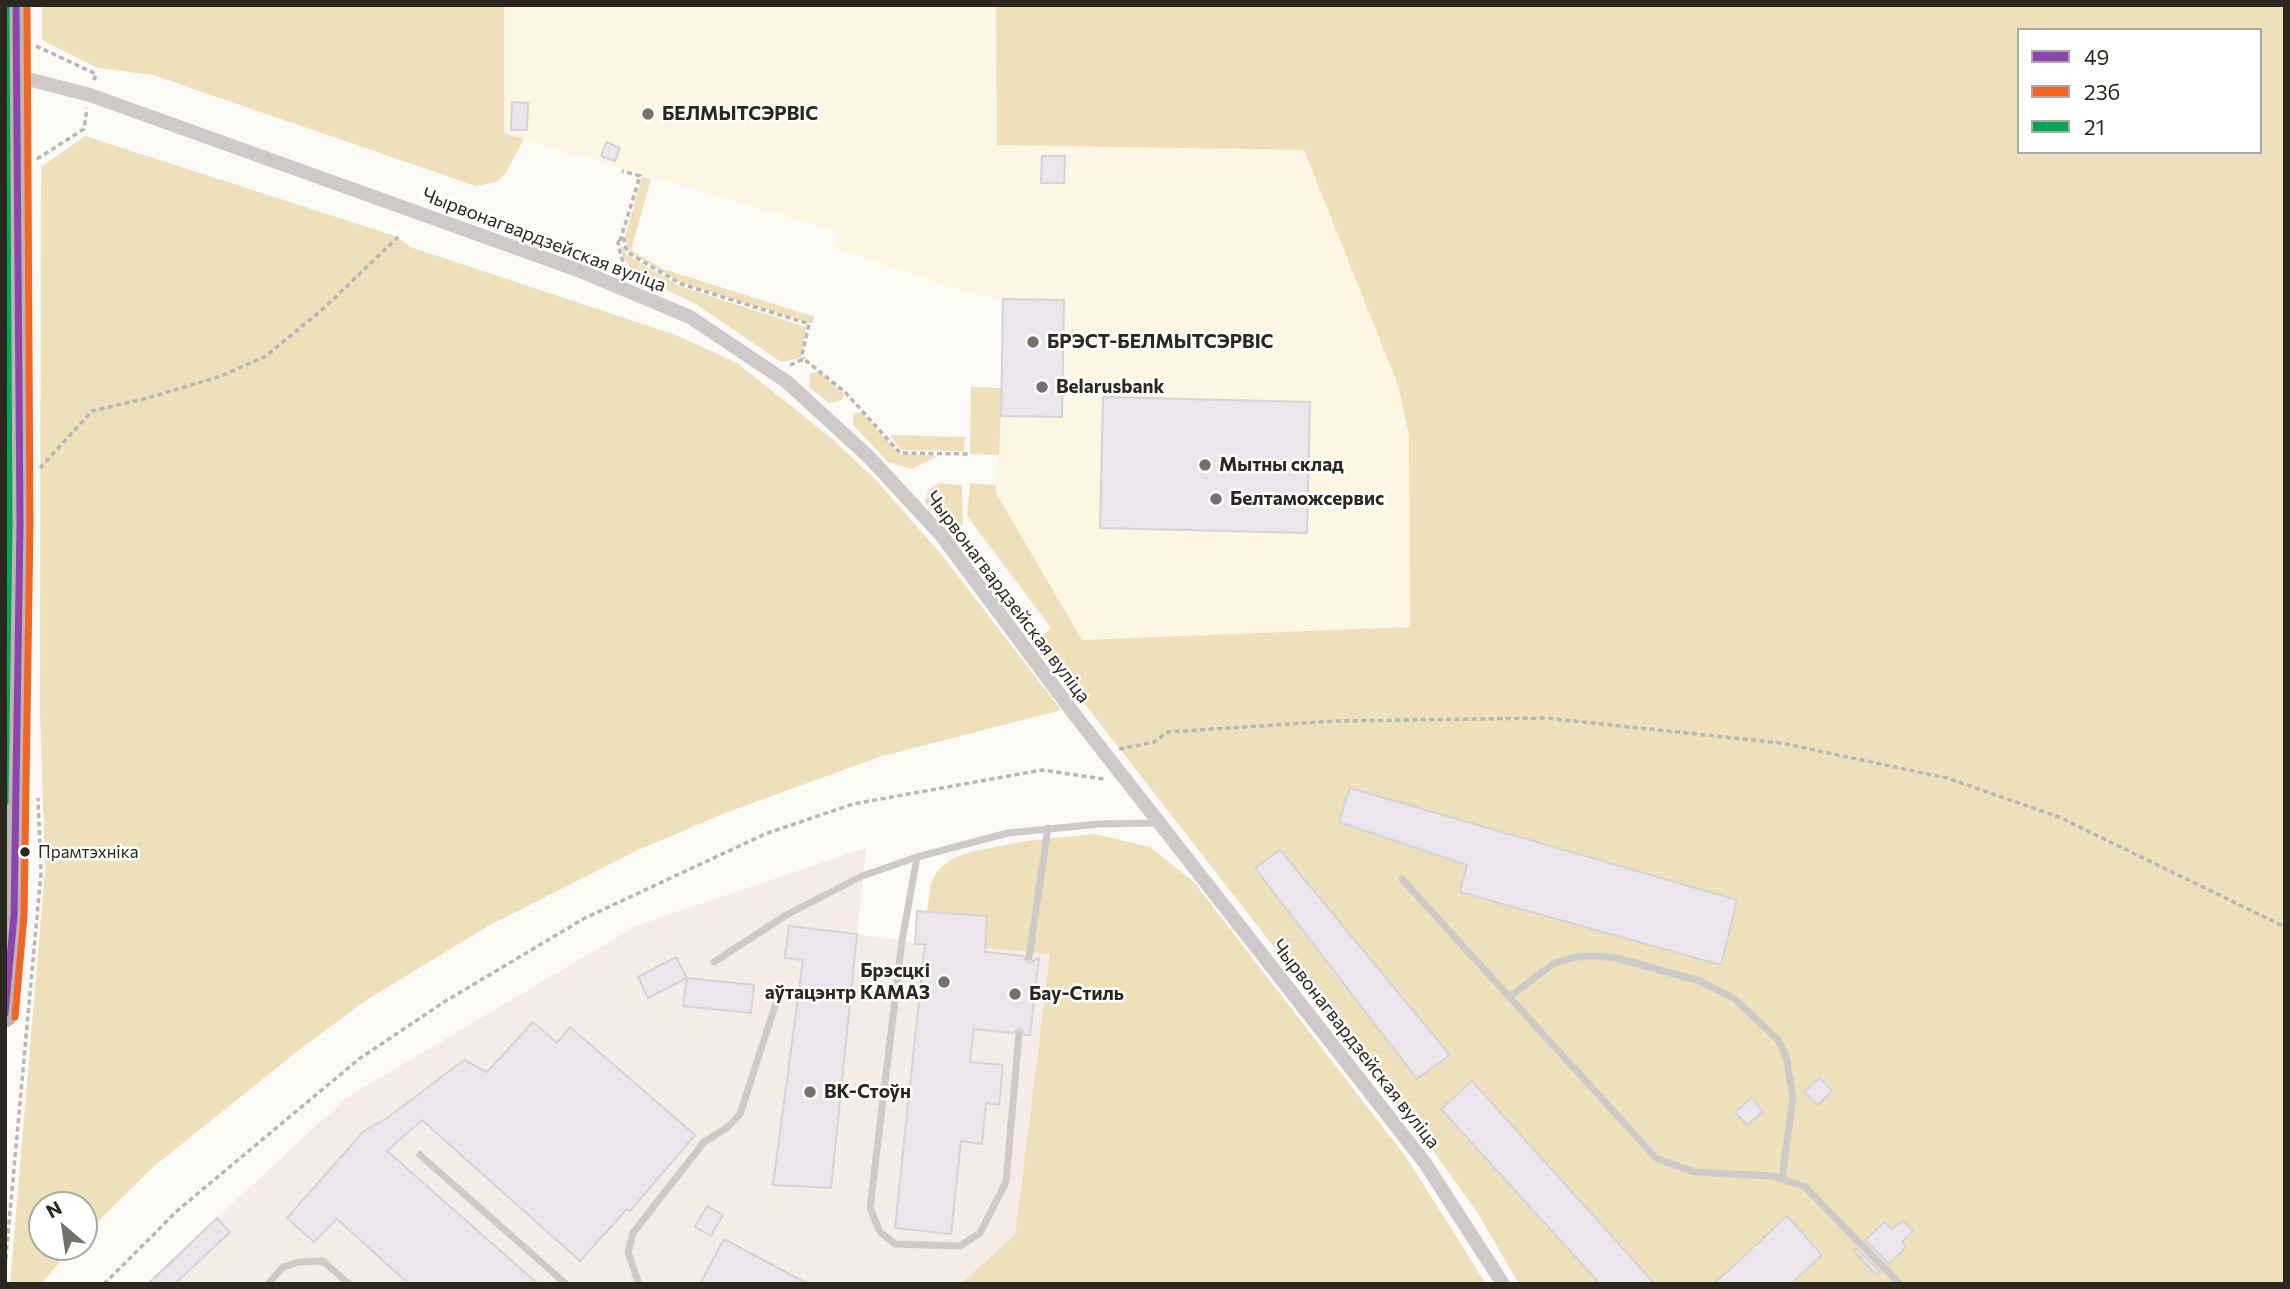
<!DOCTYPE html>
<html>
<head>
<meta charset="utf-8">
<style>
	body { margin:0 }
	#map { position:relative; width:2290px; height:1289px; overflow:hidden; background:#fbfaf6; font-family:Commissioner,sans-serif }
	canvas { display:block }
	.frame { position:absolute; inset:0; border:7px solid #2b2820; pointer-events:none }
	.legend { position:absolute; left:2017px; top:28px; width:245px; height:126px; box-sizing:border-box; background:#fff; border:2px solid #aaa9a6; margin:0; padding:9px 12px; list-style:none; font-size:21px; color:#2b2820 }
	.legend li { display:flex; align-items:center; gap:14px; height:35px }
	.legend b { width:35px; border:2px solid #aaa9a6 }
	.north { position:absolute; left:28px; top:1191px; width:70px; height:70px; box-sizing:border-box; background:#fff; border:2px solid #aaa9a6; border-radius:50%; rotate:331deg; font-size:19px; font-weight:700; line-height:28px; text-align:center; color:#2b2820 }
	.north::after { content:''; display:block; margin:auto; width:24px; height:32px; background:#74726b; clip-path:polygon(50% 0,100% 100%,50% 72%,0 100%) }
</style>
</head>
<body>
<div id="map">
<canvas width="2290" height="1289"></canvas>
<div class="frame"></div>
<ul class="legend">
<li><b style="height:9px;background:#8e44ad"></b>49</li>
<li><b style="height:9px;background:#f26522"></b>23б</li>
<li><b style="height:9px;background:#00a651"></b>21</li>
</ul>
<div class="north">N</div>
</div>
<script>
const ctx = document.querySelector('canvas').getContext('2d');
ctx.lineJoin = 'round';
function fillPath(path, color) {
  ctx.fillStyle = color;
  ctx.fill(path, 'evenodd');
}
function poly(rows) {
  const path = new Path2D();
  for (const r of rows) {
    path.moveTo(r[0], r[1]);
    for (let i = 2; i < r.length; i += 2) path.lineTo(r[i], r[i + 1]);
  }
  return path;
}
function trace(path, color, width, dash) {
  ctx.strokeStyle = color;
  ctx.lineWidth = width;
  ctx.lineCap = dash ? 'butt' : 'round';
  ctx.setLineDash(dash || []);
  ctx.stroke(path);
}
function drawText(font, color, halo, rows, align = 'center') {
  ctx.font = font + ' Commissioner,sans-serif';
  ctx.lineWidth = 5;
  ctx.setLineDash([]);
  ctx.textBaseline = 'middle';
  ctx.strokeStyle = halo;
  ctx.fillStyle = color;
  for (const [text, x, y, turn = 0] of rows) {
    ctx.save();
    ctx.translate(x, y);
    ctx.rotate((+turn || 0) * Math.PI / 180);
    ctx.textAlign = isNaN(turn) ? turn : align;
    if (halo) ctx.strokeText(text, 0, 0);
    ctx.fillText(text, 0, 0);
    ctx.restore();
  }
}
const built = poly([
	[504,5,996,5,997,145,1304,150,1398,385,1409,436,1410,628,1082,640,996,493,1001,416,1003,299,967,293,833,247,837,231,504,134]
]);
const industrial = poly([
	[866,848,857,934,915,943,917,911,987,916,985,948,1050,953,1015,1236,960,1284,146,1284,346,1098,638,925]
]);
const green = poly([
	[42,5,504,5,504,133,524,139,505,174,496,182,476,186,153,75,98,68,42,40],
	[996,5,2285,5,2285,1284,1519,1284,1477,1212,1436,1155,1088,708,1038,652,1037,640,1051,628,967,516,970,483,996,485,996,493,1082,640,1410,627,1409,436,1398,385,1304,150,997,145],
	[2019,30,2260,30,2260,152,2019,152],
	[85,136,398,237,410,247,676,335,737,363,830,437,876,480,941,554,1061,710,879,757,725,813,638,850,488,926,368,999,304,1046,152,1168,84,1235,84,1205,42,1205,42,1247,73,1247,41,1284,10,1284,45,871,40,710,41,167],
	[642,177,651,179,631,250,663,269,815,317,812,324,682,283,629,251,625,236],
	[622,243,626,254,679,286,806,327,801,358,781,362,696,304,634,274,621,253],
	[819,372,843,392,843,400,829,403,809,387,810,373],
	[971,387,1002,388,999,455,970,454],
	[861,412,899,454,938,456,911,469,888,462,853,425,854,413],
	[890,435,965,437,964,451,901,450],
	[939,483,962,485,963,524,954,531,945,528,925,502,929,489],
	[1095,834,1150,847,1194,882,1408,1160,1486,1284,960,1284,1015,1235,1050,954,985,948,987,916,927,912,931,883,937,871,952,859,970,852,1026,841]
]);
const building = poly([
	[512,102,528,103,527,130,511,130,512,102],
	[606,142,620,148,615,161,601,156,606,142],
	[1042,156,1065,156,1064,183,1041,183,1042,156],
	[1003,299,1064,300,1062,417,1001,416,1003,299],
	[1103,397,1310,402,1307,533,1100,528,1103,397],
	[1350,788,1737,900,1721,965,1460,892,1467,865,1339,822,1350,788],
	[1280,850,1450,1055,1417,1079,1255,868,1280,850],
	[917,911,987,916,985,952,1023,956,1029,963,1039,958,1030,1035,1025,1035,1020,1028,1013,1033,974,1029,970,1062,1003,1065,999,1105,986,1103,982,1144,961,1141,951,1234,895,1228,925,944,915,944,917,911],
	[789,926,857,934,831,1188,773,1185,803,960,785,958,789,926],
	[676,957,687,978,648,998,638,977,676,957],
	[687,978,754,985,751,1013,683,1006,687,978],
	[533,1022,557,1043,570,1027,695,1135,630,1211,627,1209,580,1261,422,1120,387,1151,538,1284,409,1284,337,1219,314,1242,287,1218,364,1131,387,1118,464,1060,487,1072,533,1022],
	[1819,1078,1832,1091,1818,1105,1804,1092,1819,1078],
	[1472,1081,1655,1284,1600,1284,1441,1109,1472,1081],
	[1752,1098,1763,1112,1747,1125,1735,1112,1752,1098],
	[707,1206,723,1215,711,1236,695,1227,707,1206],
	[1787,1216,1822,1255,1791,1284,1714,1284,1787,1216],
	[217,1218,230,1232,175,1284,148,1284,217,1218],
	[1903,1221,1913,1231,1902,1242,1906,1247,1889,1264,1865,1240,1885,1222,1892,1229,1903,1221],
	[724,1239,808,1284,700,1284,724,1239],
	[1856,1248,1880,1272,1877,1275,1854,1251,1856,1248]
]);
const path = poly([
	[36,46,96,74,94,80],
	[37,159,84,129,87,108],
	[620,241,640,176,622,171],
	[633,275,625,267,620,253,618,242,624,239,627,252,681,284,809,324,802,355,804,359],
	[790,365,804,359,845,392,900,453,968,454],
	[40,468,92,411,144,399,221,376,266,356,324,308,398,237],
	[1119,749,1154,742,1168,732,1335,721,1545,718,1781,743,1947,778,2059,817,2285,927],
	[5,1267,41,873,38,798],
	[104,1284,178,1210,359,1059,444,1002,585,918,765,834,853,804,1042,770,1104,779]
]);
const service = poly([
	[917,857,902,941,870,1208,880,1232,895,1244,960,1246,980,1233,1006,1182,1019,1034],
	[1402,879,1656,1158,1694,1172,1773,1176,1805,1187,1900,1284],
	[1029,957,1048,828],
	[714,962,788,914,862,876,917,857,1008,833,1099,824,1158,823],
	[1509,997,1553,964,1575,957,1595,956,1616,958,1700,981,1735,999,1778,1040,1786,1056,1793,1097,1782,1178],
	[420,1155,566,1284],
	[268,1284,283,1267,299,1262,323,1261,349,1284],
	[639,1284,628,1252,633,1233,704,1142,728,1127,740,1114,777,1000]
]);
const minor = poly([
	[16,76,90,95,583,272,690,317,787,382,869,457,942,536,1075,715,1425,1163,1503,1284]
]);
const trunk = poly([
	[5,1016,14,916,20,524,16,5]
]);
const bus1 = poly([
	[5,1013,14,916,20,524,16,5]
]);
const bus2 = poly([
	[15,1017,24,916,30,524,27,5]
]);
const bus3 = poly([
	[5,802,9,524,6,5]
]);
const markers = [
	[648,114,7,"#74726b"],
	[1033,342,7,"#74726b"],
	[1042,387,7,"#74726b"],
	[1205,465,7,"#74726b"],
	[1216,499,7,"#74726b"],
	[25,852,6,"#2b2820"],
	[944,982,7,"#74726b"],
	[1015,994,7,"#74726b"],
	[810,1092,7,"#74726b"]
];
const busNames = [
	["Прамтэхніка",38,852]
];
const poiNames = [
	["БЕЛМЫТСЭРВІС",662,114],
	["БРЭСТ-БЕЛМЫТСЭРВІС",1047,342],
	["Belarusbank",1056,387],
	["Мытны склад",1219,465],
	["Белтаможсервис",1230,499],
	["Брэсцкі",930,971,"right"],
	["аўтацэнтр КАМАЗ",930,993,"right"],
	["Бау-Стиль",1029,994],
	["ВК-Стоўн",824,1092]
];
const streetNames = [
	["Чырвонагвардзейская вуліца",544,240,21],
	["Чырвонагвардзейская вуліца",1008,597,53],
	["Чырвонагвардзейская вуліца",1356,1044,52]
];
fillPath(built, '#fcf6e3');
fillPath(industrial, '#f5ebe7');
fillPath(green, '#ede0ba');
fillPath(building, '#eae6ec');
trace(building, '#d5d3d5', 2);
trace(path, '#b9b7b5', 3.5, [5, 3.5]);
trace(service, '#cdcac9', 7);
trace(minor, '#cdcac9', 14);
trace(trunk, '#bbb6b6', 23);
trace(bus1, '#8e44ad', 7);
trace(bus2, '#f26522', 7);
trace(bus3, '#00a651', 7);
for (const [x, y, r, color] of markers) {
  const dot = new Path2D();
  dot.arc(x, y, r, 0, 2 * Math.PI);
  ctx.fillStyle = color;
  ctx.fill(dot);
  trace(dot, '#fff', 2.5);
}
drawText('17px', '#2b2820', '#fff', busNames, 'left');
drawText('bold 19px', '#2b2820', '#fff', poiNames, 'left');
drawText('19px', '#2b2820', '#fff', streetNames);
</script>
</body>
</html>
